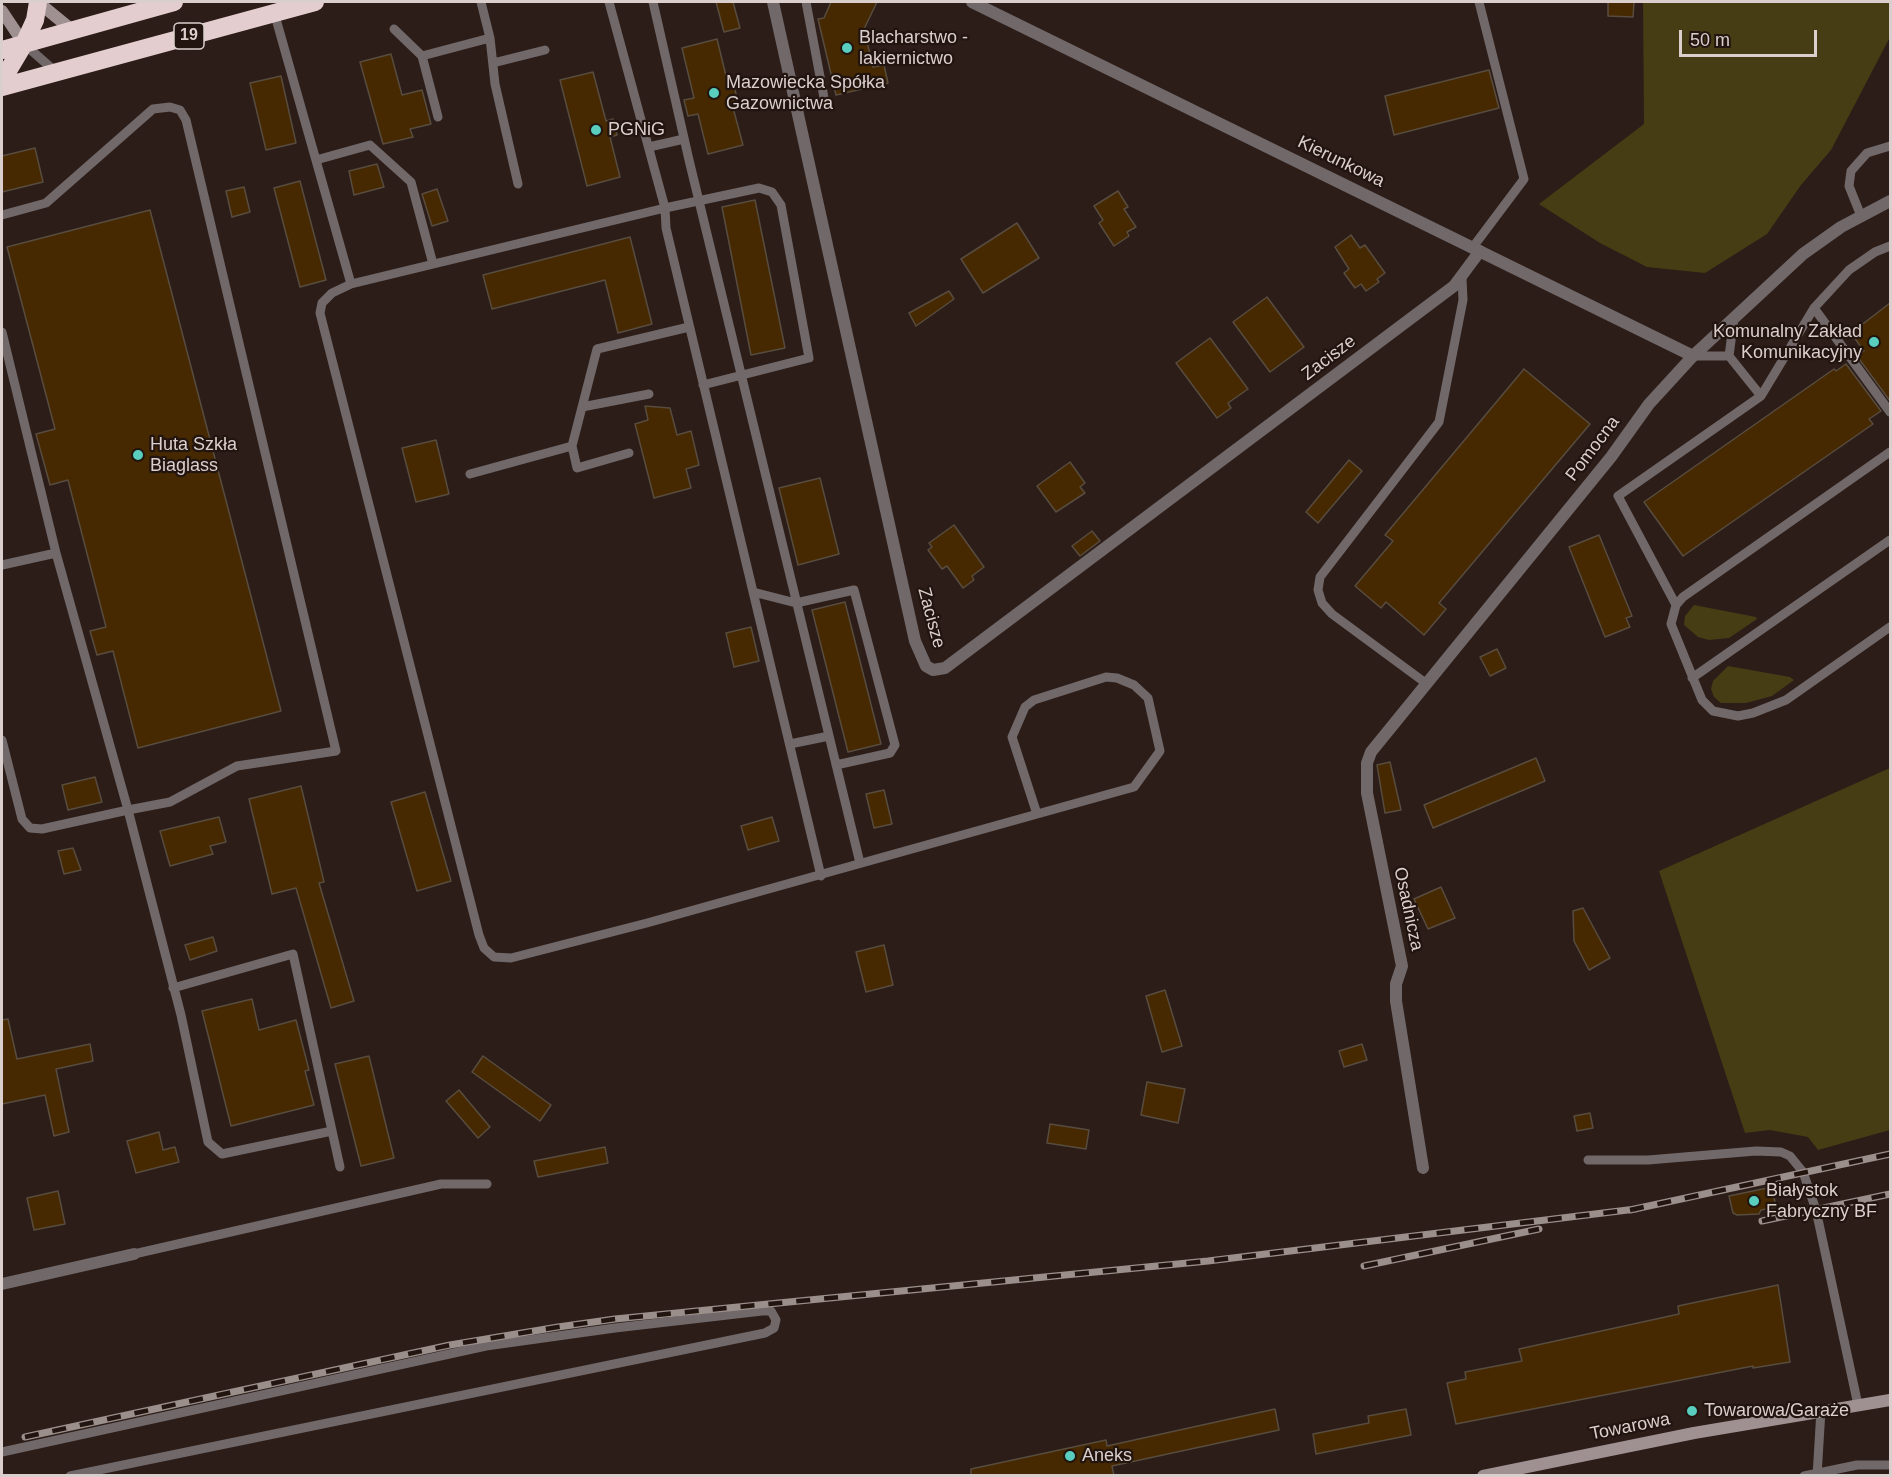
<!DOCTYPE html>
<html>
<head>
<meta charset="utf-8">
<style>
	body { margin:0 }
	#map { position:relative; width:1892px; height:1477px; overflow:hidden; background:#2c1d18; font-family:Helvetica,sans-serif }
	canvas { display:block }
	.frame { position:absolute; inset:0; border:3px solid #dacfcc; pointer-events:none }
	.scale { position:absolute; left:1679px; top:30px; width:138px; height:27px; box-sizing:border-box; border:3px solid #dacfcc; border-top:0; padding-left:8px; font-size:18px; line-height:21px; white-space:nowrap; color:#dacfcc; -webkit-text-stroke:4px #22140f; paint-order:stroke }
</style>
</head>
<body>
<div id="map">
<canvas width="1892" height="1477"></canvas>
<div class="frame"></div>
<div class="scale">50 m</div>
</div>
<script>
const ctx = document.querySelector('canvas').getContext('2d');
ctx.lineJoin = 'round';
function fillPath(path, color) {
  ctx.fillStyle = color;
  ctx.fill(path, 'evenodd');
}
function poly(rows) {
  const path = new Path2D();
  for (const r of rows) {
    path.moveTo(r[0], r[1]);
    for (let i = 2; i < r.length; i += 2) path.lineTo(r[i], r[i + 1]);
  }
  return path;
}
function trace(path, color, width, dash) {
  ctx.strokeStyle = color;
  ctx.lineWidth = width;
  ctx.lineCap = dash ? 'butt' : 'round';
  ctx.setLineDash(dash || []);
  ctx.stroke(path);
}
function drawText(font, color, halo, rows, align = 'center') {
  ctx.font = font + ' Helvetica,sans-serif';
  ctx.lineWidth = 4.5;
  ctx.setLineDash([]);
  ctx.textBaseline = 'middle';
  ctx.strokeStyle = halo;
  ctx.fillStyle = color;
  for (const [text, x, y, turn = 0] of rows) {
    ctx.save();
    ctx.translate(x, y);
    ctx.rotate((+turn || 0) * Math.PI / 180);
    ctx.textAlign = isNaN(turn) ? turn : align;
    if (halo) ctx.strokeText(text, 0, 0);
    ctx.fillText(text, 0, 0);
    ctx.restore();
  }
}
const green = poly([
	[1643,2,1890,2,1890,37,1831,150,1801,185,1767,234,1705,273,1647,267,1600,243,1539,204,1644,124],
	[1694,605,1756,617,1757,619,1729,638,1709,640,1698,637,1684,625,1685,616],
	[1728,666,1790,677,1794,680,1772,696,1746,703,1721,703,1714,697,1711,689,1713,681],
	[1890,768,1890,1130,1818,1150,1808,1137,1770,1130,1745,1133,1659,871]
]);
const building = poly([
	[716,2,733,2,740,28,724,32,716,2],
	[831,2,877,2,864,29,873,67,884,65,888,83,836,95,818,19,824,18,831,2],
	[1608,2,1634,2,1633,17,1608,16,1608,2],
	[717,39,729,88,734,86,738,102,732,104,743,145,708,154,698,114,688,116,684,100,694,98,682,48,717,39],
	[391,54,402,95,422,90,431,124,410,129,413,137,383,144,360,62,391,54],
	[1489,70,1499,108,1394,135,1385,96,1489,70],
	[593,72,606,121,613,119,617,135,610,137,620,177,587,186,560,80,593,72],
	[281,76,296,143,266,150,250,83,281,76],
	[35,148,43,182,2,192,2,156,35,148],
	[377,164,384,187,354,195,349,171,377,164],
	[300,181,326,280,300,287,274,188,300,181],
	[244,187,250,212,232,217,226,191,244,187],
	[437,189,448,221,432,226,422,194,437,189],
	[1118,191,1128,207,1124,209,1136,227,1127,232,1129,236,1114,246,1099,223,1103,220,1094,206,1118,191],
	[755,200,785,348,751,355,722,207,755,200],
	[150,210,281,711,138,748,113,651,97,655,90,631,106,627,68,480,50,485,36,434,55,429,7,247,150,210],
	[1017,223,1039,258,983,293,961,259,1017,223],
	[1351,235,1360,248,1365,245,1385,273,1377,279,1379,282,1366,291,1361,284,1355,288,1344,273,1349,269,1335,247,1351,235],
	[630,237,652,324,618,333,605,280,492,309,483,275,630,237],
	[949,291,954,299,916,326,909,313,949,291],
	[1267,297,1304,347,1270,372,1233,322,1267,297],
	[1890,303,1890,401,1857,356,1864,351,1851,333,1890,303],
	[1210,338,1248,389,1228,403,1231,408,1217,418,1176,363,1210,338],
	[1846,364,1881,411,1869,419,1873,424,1683,556,1644,502,1834,369,1836,371,1846,364],
	[1524,369,1590,424,1439,603,1446,609,1424,635,1386,602,1381,608,1355,586,1393,541,1385,535,1524,369],
	[645,406,670,408,677,435,691,431,699,465,686,469,691,488,654,498,635,424,648,420,645,406],
	[436,440,449,494,416,502,402,448,436,440],
	[1349,460,1362,471,1318,523,1306,512,1349,460],
	[1070,462,1085,483,1080,487,1085,493,1056,512,1037,486,1070,462],
	[820,478,839,554,798,565,779,488,820,478],
	[954,525,984,567,972,576,974,580,963,588,947,566,942,569,928,550,932,547,929,543,954,525],
	[1092,531,1100,541,1080,556,1072,546,1092,531],
	[1599,535,1632,616,1626,618,1630,627,1605,637,1569,547,1599,535],
	[845,602,881,744,848,752,812,610,845,602],
	[751,627,759,661,734,667,726,633,751,627],
	[1497,649,1506,668,1490,676,1480,657,1497,649],
	[1536,758,1545,781,1433,828,1424,805,1536,758],
	[1390,762,1401,810,1385,813,1377,765,1390,762],
	[95,777,102,802,68,810,62,785,95,777],
	[301,786,324,882,319,883,354,1001,331,1008,296,888,272,894,249,799,301,786],
	[884,790,892,824,874,828,866,794,884,790],
	[425,792,451,881,417,891,391,802,425,792],
	[219,817,226,842,210,846,213,854,170,866,160,831,219,817],
	[772,817,779,841,748,850,741,826,772,817],
	[73,848,81,870,64,874,58,851,73,848],
	[1441,887,1455,918,1428,929,1414,899,1441,887],
	[1583,908,1610,958,1589,970,1574,941,1573,911,1583,908],
	[213,937,217,951,190,960,185,945,213,937],
	[884,945,893,985,866,992,856,952,884,945],
	[1165,990,1182,1046,1162,1052,1146,996,1165,990],
	[252,999,259,1030,296,1020,309,1070,305,1071,314,1105,231,1126,202,1011,252,999],
	[8,1019,17,1059,90,1044,93,1061,56,1069,69,1132,54,1136,45,1095,2,1104,2,1020,8,1019],
	[1362,1044,1367,1060,1344,1067,1339,1051,1362,1044],
	[369,1056,394,1158,361,1166,335,1064,369,1056],
	[483,1056,551,1105,540,1121,472,1072,483,1056],
	[1147,1082,1185,1089,1178,1123,1141,1115,1147,1082],
	[459,1090,490,1127,478,1138,446,1101,459,1090],
	[1590,1113,1593,1128,1577,1131,1574,1116,1590,1113],
	[1050,1124,1089,1130,1086,1149,1047,1143,1050,1124],
	[159,1132,163,1150,175,1147,179,1162,136,1173,127,1141,159,1132],
	[605,1147,608,1163,538,1177,534,1161,605,1147],
	[1772,1187,1776,1207,1761,1210,1759,1214,1737,1215,1733,1213,1729,1196,1772,1187],
	[58,1191,65,1224,34,1230,27,1198,58,1191],
	[1778,1285,1790,1362,1753,1368,1753,1366,1456,1424,1447,1383,1466,1379,1465,1372,1522,1361,1519,1349,1679,1314,1678,1306,1778,1285],
	[1275,1409,1279,1430,1112,1466,1114,1476,971,1476,971,1469,1106,1440,1107,1446,1275,1409],
	[1406,1409,1411,1435,1316,1454,1313,1434,1369,1423,1368,1416,1406,1409]
]);
const lane = poly([
	[481,2,490,38,495,84,518,184],
	[609,2,665,208,666,228,821,876],
	[653,2,689,160,860,863],
	[806,2,825,103],
	[274,12,351,284,665,208,759,188,772,192,781,205,809,358,703,385],
	[394,29,422,56,438,117],
	[24,44,56,72],
	[422,56,490,38],
	[493,63,545,50],
	[649,147,684,139],
	[316,160,370,145,411,182,433,264],
	[2,215,46,203,153,109,170,107,180,110,186,120,336,751,237,766,170,802,128,810,181,1015,208,1142,222,1154,332,1131],
	[1861,216,1849,186,1851,171,1867,153,1890,146],
	[1473,247,1524,179,1479,2],
	[351,284,332,293,322,303,320,313,479,935,484,948,494,957,511,958,647,923,1134,787,1160,751,1148,698,1134,685,1117,678,1106,677,1034,700,1025,707,1012,737,1037,814],
	[1814,308,1890,412],
	[1734,318,1729,356,1761,396],
	[2,332,56,553,2,565],
	[1693,356,1729,356],
	[582,407,649,394],
	[572,446,577,468,629,453],
	[1890,452,1683,597,1676,605,1671,624,1702,700,1713,711,1738,716,1753,713,1786,700,1890,627],
	[470,474,572,446,597,349,689,327],
	[753,592,796,603,854,590,895,745,890,753,836,765],
	[1676,605,1618,496,1761,396,1814,308,1849,270,1875,252,1890,246],
	[1692,678,1890,540],
	[1427,684,1332,614,1322,603,1318,590,1320,577,1439,422,1463,300,1462,278],
	[2,740,22,819,30,828,42,829,128,810,56,553],
	[790,744,829,736],
	[173,988,293,954,340,1167],
	[1588,1160,1648,1160,1756,1151,1781,1152,1790,1156,1803,1172,1816,1210,1858,1405],
	[134,1254,441,1184,487,1184],
	[2,1452,486,1346,615,1328,762,1311,771,1311,776,1320,774,1328,765,1333,70,1476],
	[1804,1476,1857,1465,1890,1465],
	[1817,1476,1821,1410]
]);
const street = poly([
	[773,2,915,641,926,666,933,670,945,668,1454,286,1480,251],
	[972,2,1693,356],
	[1423,1168,1396,1001,1396,984,1402,966,1367,793,1367,763,1371,752,1611,457,1649,404,1693,356,1803,254,1841,227,1890,201],
	[2,1284,134,1254]
]);
const secondary = poly([
	[38,2,72,30],
	[2,11,24,44],
	[1483,1476,1694,1433,1890,1400]
]);
const highway = poly([
	[2,50,174,2],
	[2,81,24,44,35,20,38,2],
	[2,87,315,2]
]);
const rail = poly([
	[1630,1210,1890,1154],
	[1762,1221,1890,1194],
	[1364,1266,1539,1229],
	[25,1437,450,1345,558,1327,615,1319,1208,1261,1636,1209]
]);
const markers = [
	[847,48,6,"#59cebf"],
	[714,93,6,"#59cebf"],
	[596,130,6,"#59cebf"],
	[1874,342,6,"#59cebf"],
	[138,455,6,"#59cebf"],
	[1754,1201,6,"#59cebf"],
	[1692,1411,6,"#59cebf"],
	[1070,1456,6,"#59cebf"]
];
const shields = [
	[189,36,30]
];
const shieldNames = [
	["19",189,36]
];
const poiNames = [
	["Blacharstwo -",859,38],
	["lakiernictwo",859,59],
	["Mazowiecka Spółka",726,83],
	["Gazownictwa",726,104],
	["PGNiG",608,130],
	["Komunalny Zakład",1862,332,"right"],
	["Komunikacyjny",1862,353,"right"],
	["Huta Szkła",150,445],
	["Biaglass",150,466],
	["Białystok",1766,1191],
	["Fabryczny BF",1766,1212],
	["Towarowa/Garaże",1704,1411],
	["Aneks",1082,1456]
];
const streetNames = [
	["Kierunkowa",1341,162,26],
	["Zacisze",1329,358,-37],
	["Pomocna",1593,449,-53],
	["Zacisze",931,618,75],
	["Osadnicza",1408,909,78],
	["Towarowa",1630,1427,-11]
];
fillPath(green, '#463d14');
fillPath(building, '#462900');
trace(building, '#584c3f', 1.5);
trace(lane, '#716869', 9);
trace(street, '#716869', 12);
trace(secondary, '#9f9192', 12);
trace(highway, '#e4cdcf', 18);
trace(rail, '#9b8f8b', 7);
trace(rail, '#22140f', 4.5, [14]);
for (const [x, y, r, color] of markers) {
  const dot = new Path2D();
  dot.arc(x, y, r, 0, 2 * Math.PI);
  ctx.fillStyle = color;
  ctx.fill(dot);
  trace(dot, '#22140f', 2);
}
for (const [x, y, w] of shields) {
  const box = new Path2D();
  box.roundRect(x - w / 2, y - 13, w, 26, 4.5);
  ctx.fillStyle = '#22140f';
  ctx.fill(box);
  trace(box, '#dacfcc', 1.5);
}
drawText('bold 16px', '#dacfcc', null, shieldNames);
drawText('18px', '#dacfcc', '#22140f', poiNames, 'left');
drawText('18px', '#dacfcc', '#22140f', streetNames);
</script>
</body>
</html>
